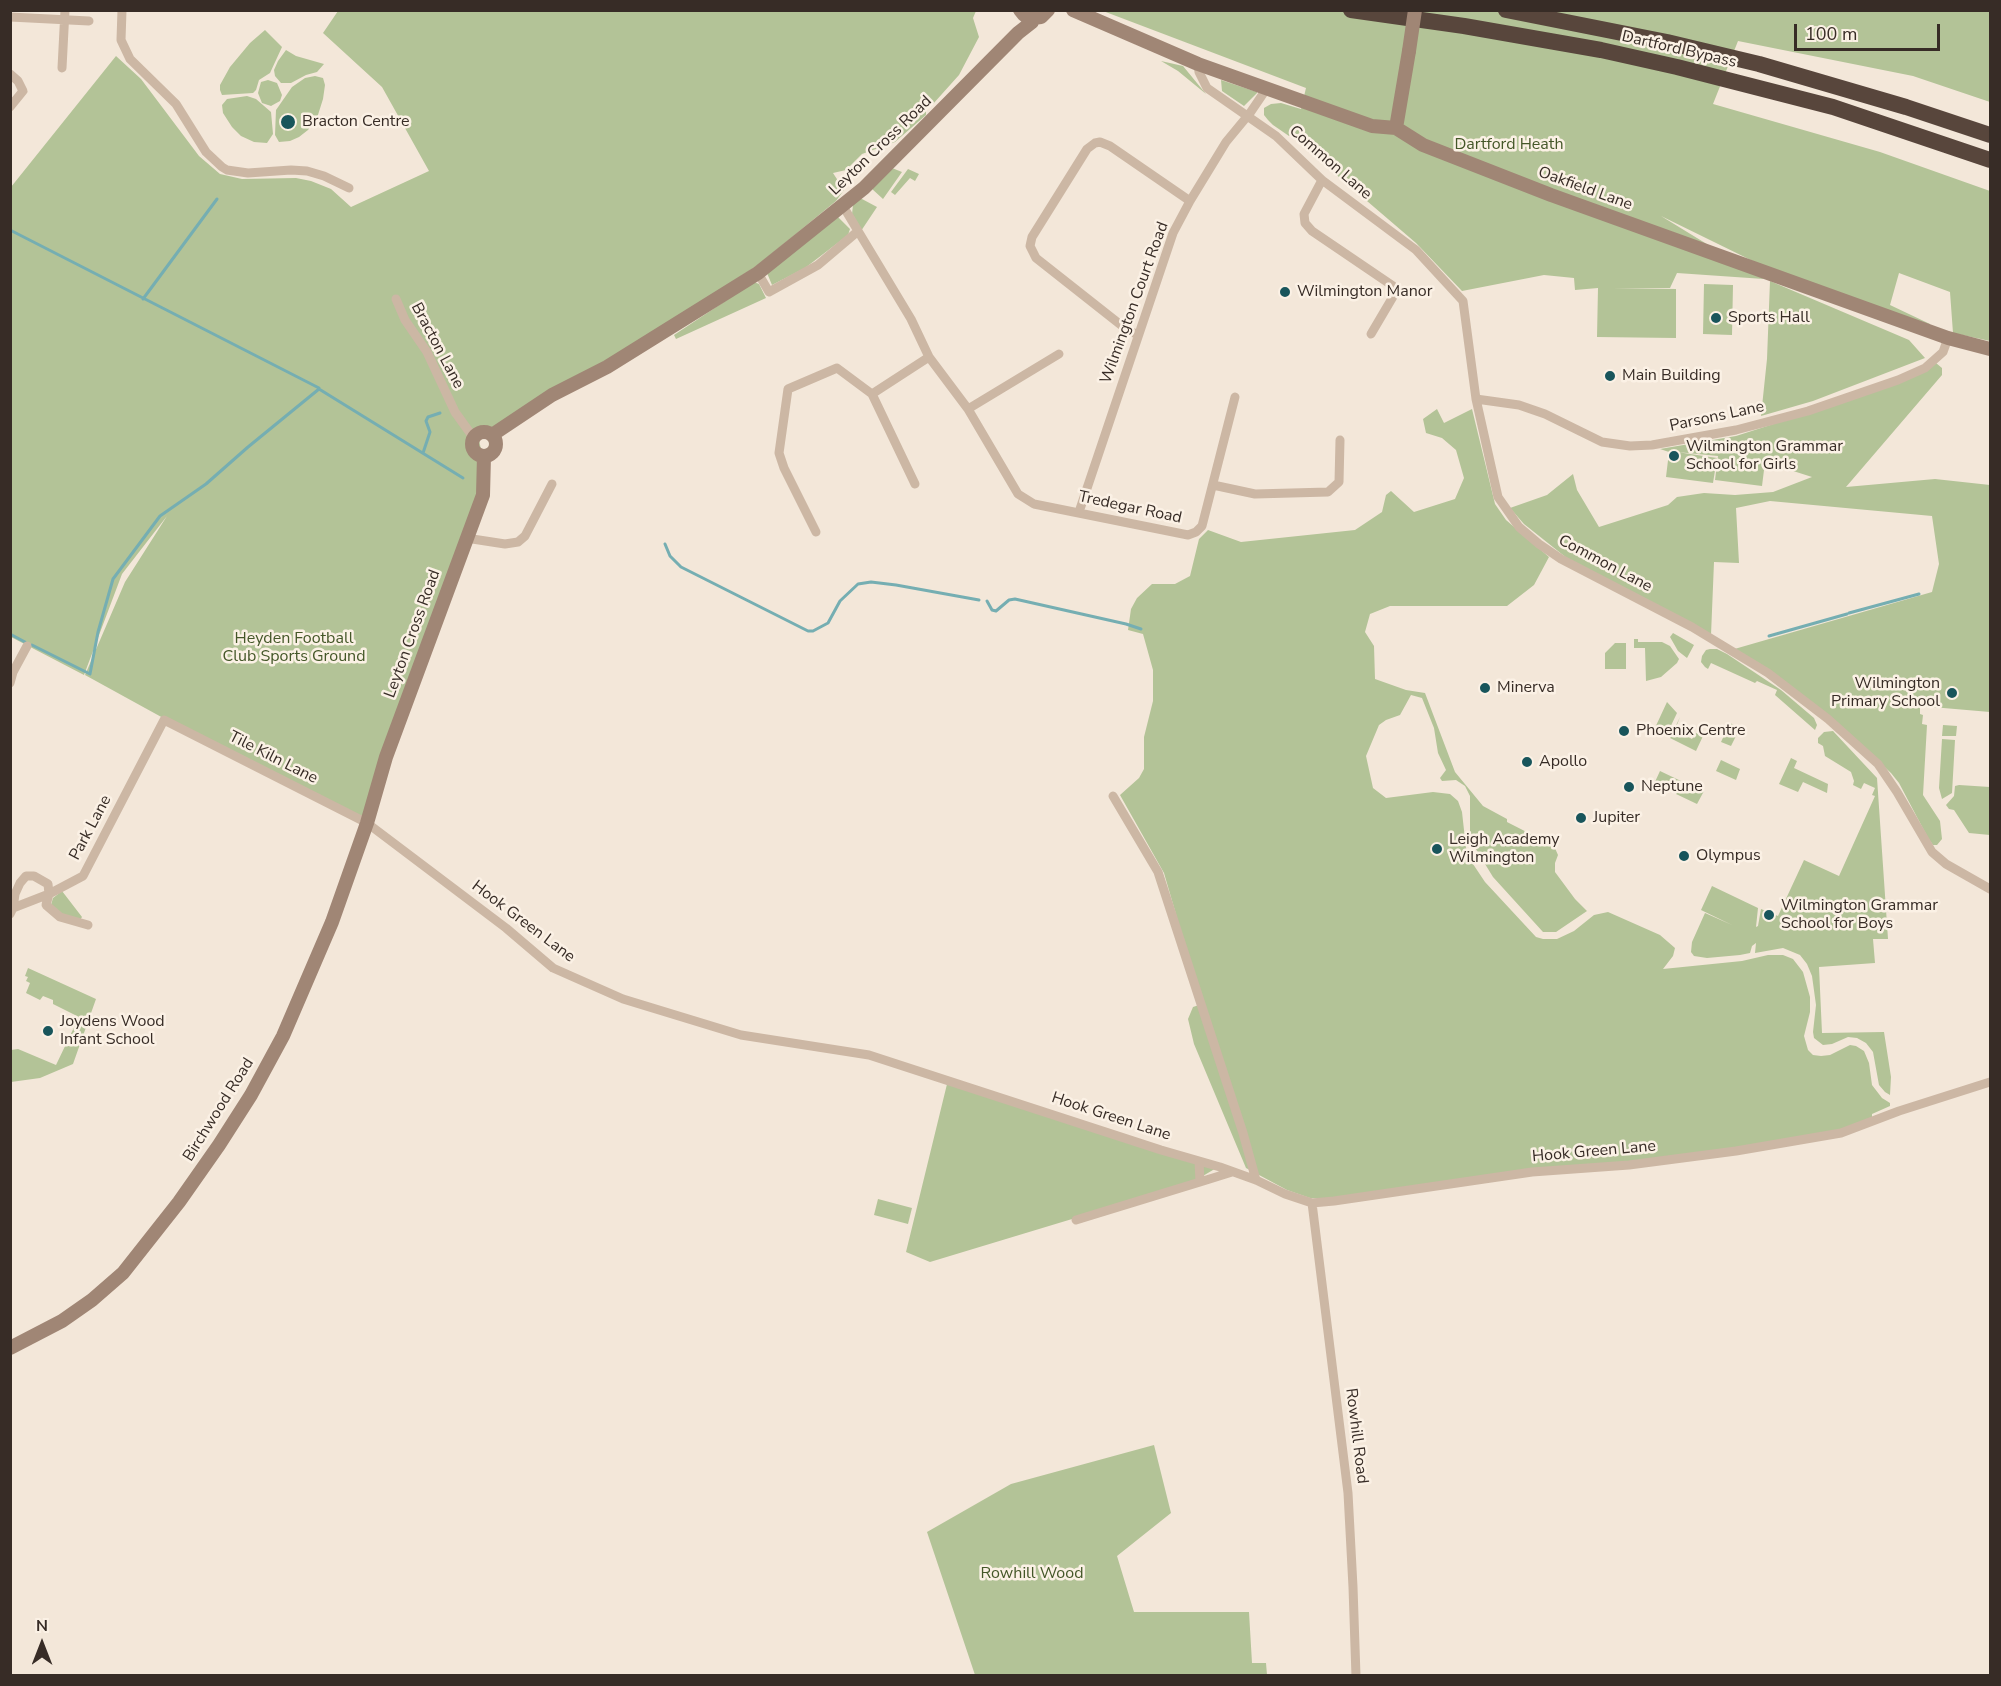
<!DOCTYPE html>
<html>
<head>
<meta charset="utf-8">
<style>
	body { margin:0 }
	#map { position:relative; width:2001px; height:1686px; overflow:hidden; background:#f3e7d9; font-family:"Nunito Sans",sans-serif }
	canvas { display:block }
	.frame { position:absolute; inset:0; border:12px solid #372c26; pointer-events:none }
	.north { position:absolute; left:12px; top:1614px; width:60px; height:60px; -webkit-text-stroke:4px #fbf1e5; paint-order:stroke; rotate:0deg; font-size:16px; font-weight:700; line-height:24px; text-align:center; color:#372c26 }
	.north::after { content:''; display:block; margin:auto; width:21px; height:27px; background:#372c26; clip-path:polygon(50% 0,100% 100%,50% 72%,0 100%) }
	.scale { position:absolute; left:1794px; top:24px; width:146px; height:27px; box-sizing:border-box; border:3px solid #372c26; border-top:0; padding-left:8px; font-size:18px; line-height:21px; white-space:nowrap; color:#372c26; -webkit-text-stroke:4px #fbf1e5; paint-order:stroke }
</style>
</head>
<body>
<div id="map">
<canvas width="2001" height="1686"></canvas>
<div class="frame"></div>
<div class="north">N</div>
<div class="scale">100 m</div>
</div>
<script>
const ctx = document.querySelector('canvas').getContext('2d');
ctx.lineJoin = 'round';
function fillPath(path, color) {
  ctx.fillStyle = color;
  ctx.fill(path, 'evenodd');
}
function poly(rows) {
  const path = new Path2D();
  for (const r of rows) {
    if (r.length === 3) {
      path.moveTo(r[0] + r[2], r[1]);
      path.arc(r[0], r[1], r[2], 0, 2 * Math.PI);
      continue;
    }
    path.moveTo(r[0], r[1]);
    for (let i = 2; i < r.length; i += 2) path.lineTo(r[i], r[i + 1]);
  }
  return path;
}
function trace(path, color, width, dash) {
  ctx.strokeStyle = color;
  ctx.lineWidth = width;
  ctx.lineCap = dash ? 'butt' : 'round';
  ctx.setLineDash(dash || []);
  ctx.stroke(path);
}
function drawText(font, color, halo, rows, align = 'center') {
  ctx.font = font + ' "Nunito Sans",sans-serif';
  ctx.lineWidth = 5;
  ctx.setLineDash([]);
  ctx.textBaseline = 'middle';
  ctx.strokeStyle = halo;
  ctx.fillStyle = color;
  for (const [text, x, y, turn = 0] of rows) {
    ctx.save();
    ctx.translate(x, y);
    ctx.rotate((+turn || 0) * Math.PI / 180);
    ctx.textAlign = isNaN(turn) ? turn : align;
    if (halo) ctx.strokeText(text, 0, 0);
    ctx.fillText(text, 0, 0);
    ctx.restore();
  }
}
const green = poly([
	[338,11,976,11,973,18,979,37,959,75,933,104,926,105,926,115,895,142,862,154,846,170,833,173,844,190,836,201,758,265,492,436,479,440,485,468,484,486,367,822,165,719,85,675,125,582,167,516,122,574,84,675,11,637,11,187,116,56,141,79,199,156,220,174,242,179,296,178,311,181,331,189,351,207,429,171,382,87,323,33],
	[1103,11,1990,11,1990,102,1913,76,1738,41,1713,104,1880,152,1990,191,1990,341,1953,333,1950,292,1899,273,1890,305,1930,324,1929,325,1765,267,1661,216,1764,279,1677,273,1670,288,1613,288,1676,289,1676,338,1597,337,1598,288,1575,290,1574,278,1544,275,1462,291,1416,243,1290,135,1289,136,1273,125,1268,120,1264,115,1264,108,1271,104,1281,103,1301,109,1306,88],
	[265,30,282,47,270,73,259,80,256,90,253,93,222,95,220,90,220,85,230,67,250,43],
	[286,50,296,56,324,64,317,72,306,75,291,83,281,83,275,76,274,70,278,61],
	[1161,61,1183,66,1206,94,1178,71],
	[315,76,323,78,325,85,323,99,317,118,308,130,299,137,290,141,279,142,275,135,276,110,292,87,305,78],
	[268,80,277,83,282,95,280,101,271,106,262,103,258,93,261,82],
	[1221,80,1257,92,1257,93,1244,106,1222,91],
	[247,96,256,99,271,112,273,134,267,143,254,142,241,136,232,127,223,113,222,105,227,99],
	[892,168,902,172,883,199,871,188],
	[908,169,919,174,915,181,910,178,895,195,891,192],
	[859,199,862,199,877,207,861,231,852,214,853,205],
	[838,217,850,229,848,235,805,268,772,285,767,273],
	[1770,281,1909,340,1925,358,1813,401,1761,416,1767,359],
	[754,282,759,284,766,298,676,339,674,335],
	[1704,284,1733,285,1732,335,1703,334],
	[1936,363,1942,368,1942,375,1846,487,1935,479,1990,485,1990,712,1920,706,1920,714,1923,715,1922,724,1927,725,1923,795,1940,821,1942,839,1937,845,1933,845,1928,838,1899,783,1891,773,1879,762,1731,650,1932,592,1939,564,1932,516,1770,501,1736,508,1739,563,1714,562,1711,635,1568,559,1524,524,1510,508,1547,495,1573,474,1577,490,1599,527,1668,505,1677,497,1704,493,1735,495,1773,492,1812,477,1765,462,1762,486,1715,480,1718,456,1677,452,1717,458,1713,483,1666,477,1669,452,1660,449,1736,436,1808,413],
	[1437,409,1444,423,1472,409,1495,504,1506,520,1549,557,1534,585,1507,606,1390,606,1370,614,1365,632,1374,646,1375,679,1406,690,1425,693,1455,772,1483,806,1507,819,1507,822,1554,846,1558,855,1555,863,1555,872,1575,899,1587,911,1556,932,1543,932,1493,877,1474,846,1470,836,1470,796,1465,786,1456,780,1442,781,1440,778,1446,770,1438,753,1434,728,1422,698,1411,695,1400,715,1386,720,1379,725,1366,756,1373,788,1386,798,1433,792,1450,794,1458,801,1462,812,1466,848,1473,864,1485,882,1536,937,1543,939,1557,939,1574,931,1594,915,1608,912,1660,935,1675,948,1673,956,1663,969,1742,961,1768,955,1783,955,1793,959,1803,972,1810,997,1810,1012,1804,1036,1808,1050,1813,1055,1821,1056,1830,1055,1850,1045,1856,1046,1864,1051,1869,1063,1872,1085,1882,1098,1890,1103,1890,1106,1872,1114,1872,1118,1836,1132,1720,1150,1328,1199,1310,1198,1287,1190,1246,1168,1194,1044,1188,1019,1193,1007,1202,1004,1164,873,1120,795,1139,778,1144,769,1144,737,1153,701,1153,670,1143,634,1128,630,1131,609,1137,598,1152,584,1175,584,1190,576,1199,539,1208,530,1241,542,1355,530,1382,512,1386,495,1391,491,1414,512,1455,499,1464,478,1456,450,1442,438,1426,433,1423,419],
	[1673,633,1694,645,1687,658,1678,651,1670,637],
	[1634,639,1638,639,1638,642,1662,642,1670,646,1679,659,1677,663,1661,677,1646,681,1645,648,1634,648],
	[1615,643,1626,643,1626,669,1605,669,1605,653],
	[1710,649,1717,649,1727,654,1781,690,1814,718,1817,725,1815,730,1775,695,1777,690,1757,681,1755,683,1711,663,1708,669,1705,667,1701,662,1702,656,1706,650],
	[1667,702,1677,713,1666,736,1654,730],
	[1680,717,1675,730,1692,739,1696,733,1703,736,1696,751,1670,738],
	[1730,723,1740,728,1731,746,1721,742],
	[1943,725,1957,726,1956,736,1942,736],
	[1833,731,1877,778,1888,939,1873,939,1875,963,1819,967,1822,1033,1884,1032,1891,1077,1890,1095,1885,1092,1879,1085,1873,1052,1866,1043,1857,1038,1848,1037,1832,1044,1823,1045,1814,1038,1813,1032,1816,1005,1812,976,1807,964,1800,955,1783,948,1755,953,1756,943,1752,946,1750,953,1740,955,1707,958,1694,956,1691,952,1692,942,1705,913,1732,925,1701,910,1712,886,1758,908,1756,927,1758,926,1761,909,1778,916,1804,860,1839,876,1875,796,1872,795,1875,788,1864,783,1861,789,1853,785,1854,781,1851,772,1825,756,1823,746,1818,743,1818,738,1824,732],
	[1942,739,1955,740,1952,793,1942,799,1939,788],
	[1791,758,1797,761,1794,768,1828,784,1827,793,1803,782,1798,792,1779,784],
	[1721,760,1740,769,1736,780,1716,771],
	[1660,771,1683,782,1669,789,1654,784],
	[1689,785,1704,791,1697,804,1676,794,1679,789],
	[1959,785,1990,787,1990,835,1969,833,1954,810,1949,809,1946,805,1954,796,1955,786],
	[62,891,82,917,80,920,62,915,51,905,53,898],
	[28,968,96,999,73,1064,40,1078,11,1082,11,1050,18,1049,56,1065,79,1017,53,1004,53,1000,43,996,40,1000,26,993,30,983,26,981,28,977,25,976],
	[948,1080,1218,1167,1191,1183,930,1262,906,1252],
	[878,1199,912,1208,908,1224,874,1215],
	[1154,1445,1171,1513,1117,1556,1134,1612,1249,1612,1252,1663,1266,1663,1267,1675,975,1675,927,1532,1011,1484]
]);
const stream = poly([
	[10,230,319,388],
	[143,299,217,199],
	[423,453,430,432,426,421,428,417,440,413],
	[665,544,670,556,681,567,808,631,813,631,828,623,840,601,858,584,871,582,896,585,979,600],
	[987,601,992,610,996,611,1009,600,1015,599,1126,624,1141,629],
	[1849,613,1919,594],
	[10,634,25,642],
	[1769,636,1847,614],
	[32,645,90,674,98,632,113,579,160,516,206,484,248,447,319,389,463,478]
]);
const street = poly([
	[122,10,121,40,130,59,176,104,206,152,222,167,227,170,248,173,291,170,307,171,324,176,349,188],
	[10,17,89,21],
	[1198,64,1199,72,1207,88,1276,136,1322,180,1416,250,1463,301,1476,399,1498,497,1519,527,1539,544,1561,559,1692,627,1768,673,1828,719,1878,764,1897,792,1932,852,1946,864,1990,889],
	[62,68,65,10],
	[10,74,18,81,23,91,10,107],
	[1322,180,1304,214,1305,223,1312,231,1393,286,1394,295,1371,334],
	[843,206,911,319,929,357,968,409,1018,494,1034,504,1188,535,1196,532,1202,526,1235,397],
	[758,273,769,292,818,265,857,232],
	[396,299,405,320,427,352,455,412,473,437],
	[1138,335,1126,329,1036,258,1030,246,1032,237,1087,149,1095,143,1100,142,1110,146,1190,201],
	[872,394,929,357],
	[1476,399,1519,405,1545,414,1602,442,1630,446,1652,445,1736,430,1808,411,1898,380,1925,368,1943,352,1948,338],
	[968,409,1059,354],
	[1213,485,1255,494,1328,492,1339,482,1340,440],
	[1079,512,1173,233,1190,201,1226,142,1250,113,1267,88],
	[816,532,784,468,779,453,788,389,837,368,872,394,915,484],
	[466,538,505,544,518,542,525,536,552,484],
	[10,683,13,672,27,646],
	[1113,796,1158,872,1243,1133,1256,1180],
	[13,908,15,894,20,883,26,876,34,876,48,884,49,894,46,905,60,917,88,925],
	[10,914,13,908,49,894,83,876,164,720,367,823,506,928,553,968,623,999,741,1035,869,1055,1161,1150,1220,1167,1256,1180,1285,1194,1312,1203,1334,1201,1532,1172,1629,1165,1736,1151,1841,1133,1899,1111,1990,1082],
	[1200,1182,1232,1172],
	[1312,1203,1348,1493,1353,1587,1356,1676],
	[1076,1220,1200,1182,1199,1161]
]);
const secondary = poly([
	[1020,10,1024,15,1033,18,1041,17,1048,10],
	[1073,10,1198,64,1372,126,1396,128,1423,145,1551,195,1948,338,1990,349],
	[1396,128,1409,51],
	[484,444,12],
	[492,435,552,395,607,367,758,273,864,188,1018,33,1032,22,1033,18],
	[10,1348,62,1321,92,1300,123,1273,179,1202,219,1145,251,1095,283,1036,332,922,367,823,386,757,483,495,484,456]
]);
const highway = poly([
	[1351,10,1464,26,1601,50,1677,67,1833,107,1990,160],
	[1506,10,1667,42,1759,64,1906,107,1990,135]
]);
const secondaryBridge = poly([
	[1409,51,1415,10]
]);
const markers = [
	[288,122,8,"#18555b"],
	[1285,292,6,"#18555b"],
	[1716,318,6,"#18555b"],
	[1610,376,6,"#18555b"],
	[1674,456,6,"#18555b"],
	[1485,688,6,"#18555b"],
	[1952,693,6,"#18555b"],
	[1624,731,6,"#18555b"],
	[1527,762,6,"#18555b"],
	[1629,787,6,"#18555b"],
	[1581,818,6,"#18555b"],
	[1437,849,6,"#18555b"],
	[1684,856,6,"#18555b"],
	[1769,915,6,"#18555b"],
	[48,1031,6,"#18555b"]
];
const streetNames = [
	["Dartford Bypass",1679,50,13],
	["Leyton Cross Road",881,146,-44],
	["Common Lane",1330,163,41],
	["Oakfield Lane",1585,189,20],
	["Wilmington Court Road",1135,303,-70],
	["Bracton Lane",437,346,62],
	["Parsons Lane",1717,417,-12],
	["Tredegar Road",1130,508,12],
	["Common Lane",1605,564,28],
	["Leyton Cross Road",413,634,-70],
	["Tile Kiln Lane",273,758,27],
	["Park Lane",91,828,-62],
	["Hook Green Lane",523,922,37],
	["Birchwood Road",219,1110,-58],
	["Hook Green Lane",1111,1117,18],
	["Hook Green Lane",1594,1152,-5],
	["Rowhill Road",1356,1436,83]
];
const poiNames = [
	["Bracton Centre",302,122],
	["Wilmington Manor",1297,292],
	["Sports Hall",1728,318],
	["Main Building",1622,376],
	["Wilmington Grammar",1686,447],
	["School for Girls",1686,465],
	["Wilmington",1940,684,"right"],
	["Primary School",1940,702,"right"],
	["Minerva",1497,688],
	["Phoenix Centre",1636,731],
	["Apollo",1539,762],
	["Neptune",1641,787],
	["Jupiter",1593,818],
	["Leigh Academy",1449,840],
	["Wilmington",1449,858],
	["Olympus",1696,856],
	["Wilmington Grammar",1781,906],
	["School for Boys",1781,924],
	["Joydens Wood",60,1022],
	["Infant School",60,1040]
];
const parkNames = [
	["Dartford Heath",1509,145],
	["Heyden Football",294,639],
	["Club Sports Ground",294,657],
	["Rowhill Wood",1032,1574]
];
fillPath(green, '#b3c397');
trace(stream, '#75aeb2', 3);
trace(street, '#ccb7a4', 9);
trace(secondary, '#a08675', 14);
trace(highway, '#58463c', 16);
trace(secondaryBridge, '#a08675', 14);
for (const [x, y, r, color] of markers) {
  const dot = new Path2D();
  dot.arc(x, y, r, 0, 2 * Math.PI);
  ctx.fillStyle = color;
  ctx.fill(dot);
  trace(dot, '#fbf1e5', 2);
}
drawText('16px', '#372c26', '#fbf1e5', streetNames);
drawText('16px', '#372c26', '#fbf1e5', poiNames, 'left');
drawText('16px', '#445728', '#fbf1e5', parkNames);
</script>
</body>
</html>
